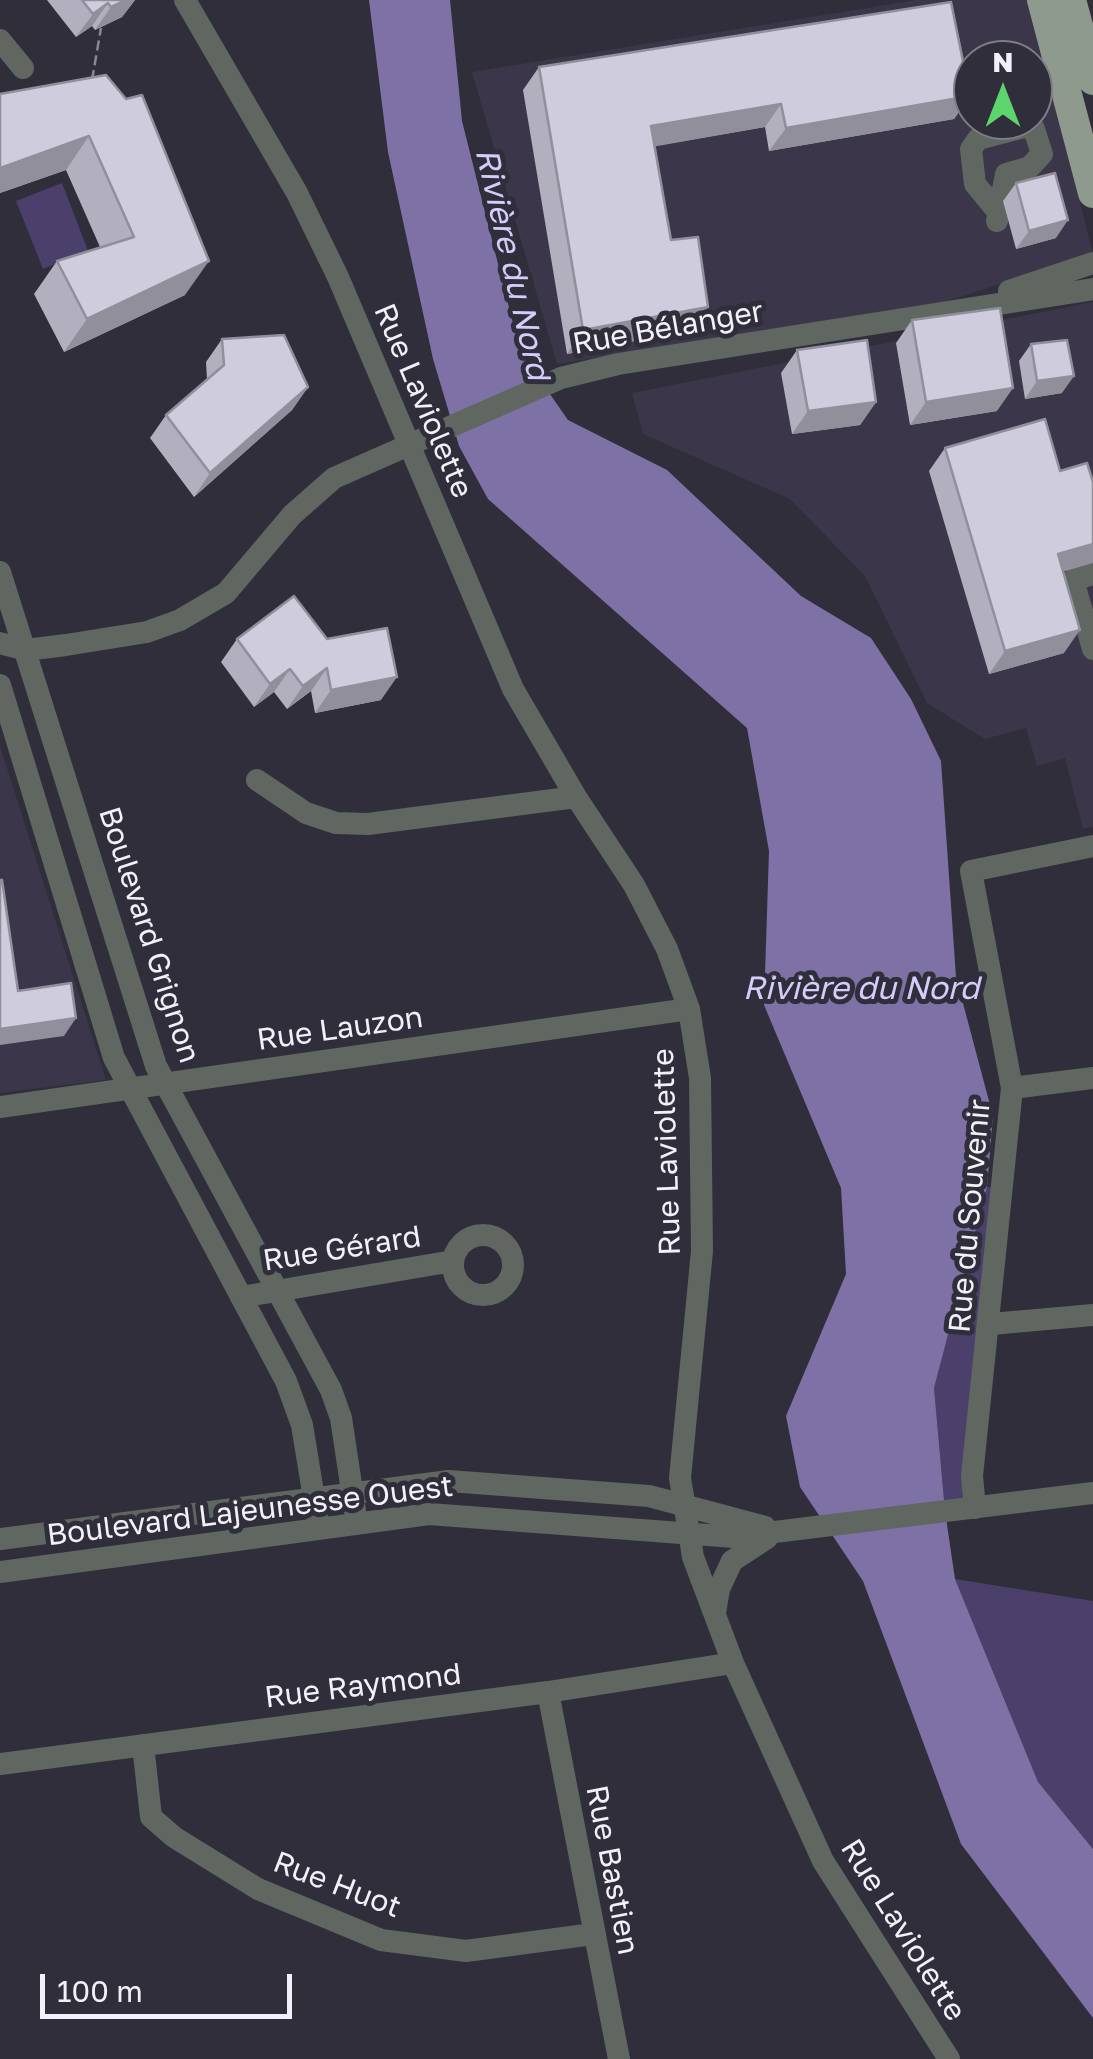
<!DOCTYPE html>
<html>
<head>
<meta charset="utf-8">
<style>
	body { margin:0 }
	#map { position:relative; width:1093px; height:2059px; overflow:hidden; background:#312e3b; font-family:"Golos Text",sans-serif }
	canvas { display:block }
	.north { position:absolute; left:953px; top:40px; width:100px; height:100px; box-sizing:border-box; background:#312e3b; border:2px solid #7e7c87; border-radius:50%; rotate:0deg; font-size:28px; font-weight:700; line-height:40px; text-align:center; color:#f2f1f9 }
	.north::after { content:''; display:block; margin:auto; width:35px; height:45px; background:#5cd56d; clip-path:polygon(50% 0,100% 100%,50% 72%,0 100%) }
	.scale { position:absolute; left:40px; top:1974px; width:252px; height:45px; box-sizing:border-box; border:5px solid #f2f1f9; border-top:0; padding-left:12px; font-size:30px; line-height:35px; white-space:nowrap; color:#f2f1f9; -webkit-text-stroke:8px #312e3b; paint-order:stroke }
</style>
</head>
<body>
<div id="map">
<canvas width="1093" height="2059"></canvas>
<div class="north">N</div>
<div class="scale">100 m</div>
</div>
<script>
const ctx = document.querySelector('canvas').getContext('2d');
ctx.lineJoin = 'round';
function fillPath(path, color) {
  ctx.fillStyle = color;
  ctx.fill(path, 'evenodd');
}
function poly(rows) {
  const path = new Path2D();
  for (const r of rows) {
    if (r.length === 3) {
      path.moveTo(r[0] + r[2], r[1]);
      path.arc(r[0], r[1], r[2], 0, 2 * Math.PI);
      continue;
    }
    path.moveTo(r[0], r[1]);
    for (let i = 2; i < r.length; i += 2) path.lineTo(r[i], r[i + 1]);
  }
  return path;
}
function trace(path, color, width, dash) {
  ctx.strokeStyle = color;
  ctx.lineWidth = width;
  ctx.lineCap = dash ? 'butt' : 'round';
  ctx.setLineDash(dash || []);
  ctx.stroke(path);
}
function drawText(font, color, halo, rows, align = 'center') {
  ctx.font = font + ' "Golos Text",sans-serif';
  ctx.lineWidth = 10;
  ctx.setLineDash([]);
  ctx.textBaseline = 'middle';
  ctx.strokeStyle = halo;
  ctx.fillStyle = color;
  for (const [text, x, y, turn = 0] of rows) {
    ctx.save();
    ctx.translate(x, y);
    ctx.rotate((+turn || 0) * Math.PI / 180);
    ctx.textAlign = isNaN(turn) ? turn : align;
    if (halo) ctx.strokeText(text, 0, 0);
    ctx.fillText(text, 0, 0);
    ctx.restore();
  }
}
const built = poly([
	[916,0,1029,0,1093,254,944,302,557,364,472,72],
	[973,60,1033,60,1033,120,973,120],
	[1093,302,1093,827,1083,829,1065,758,1037,766,1026,728,985,739,927,703,865,576,790,499,643,434,632,393],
	[0,746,106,1080,0,1093]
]);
const green = poly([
	[62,183,88,251,43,269,16,201],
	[987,1187,1003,1188,975,1508,945,1511,934,1388],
	[955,1579,1093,1601,1093,1849,1038,1782]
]);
const water = poly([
	[369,0,450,0,462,121,520,351,568,420,667,470,801,596,871,638,911,699,941,761,956,977,993,1116,987,1187,934,1388,945,1511,955,1579,1038,1782,1093,1849,1093,2018,961,1844,863,1581,800,1487,786,1416,846,1274,841,1188,764,1005,769,851,747,728,488,499,459,446,433,359,388,152]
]);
const path = poly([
	[92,80,101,28]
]);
const minor = poly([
	[185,0,297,193,338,277,513,689,576,797,634,885,667,949,689,1009,700,1078,702,1251,680,1478,693,1557,733,1663,823,1861,949,2059],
	[0,40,23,68],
	[994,207,975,184,971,149,978,139,1024,127,1034,129,1042,154,1030,167,1006,174,997,221],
	[1009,291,1093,263],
	[0,572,156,1066,331,1390,341,1418,357,1524],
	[1093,574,1073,580,1093,649],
	[0,643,26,650,66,645,147,632,180,620,226,593,292,515,334,478,561,378,618,364,1093,289],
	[0,685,114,1058,286,1381,302,1425,319,1529],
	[257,780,306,813,336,823,368,824,576,797],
	[1012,1088,1093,1078],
	[0,1107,689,1009],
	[483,1265,30],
	[241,1297,453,1261],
	[991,1324,1093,1315],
	[975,1508,972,1476,1012,1088,971,871,1093,846],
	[0,1539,449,1481,649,1496,765,1527],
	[0,1572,429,1514,734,1537,1093,1493],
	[715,1613,719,1589,732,1561,767,1538],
	[548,1692,619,2059],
	[143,1745,151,1817,174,1837,258,1889,381,1940,466,1951,593,1934],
	[0,1764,548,1692,733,1663]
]);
const major = poly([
	[1042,0,1093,193],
	[1071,0,1093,80]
]);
const wall = poly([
	[47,0,135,0,122,17,95,30,92,26,76,37],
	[539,67,970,96,954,119,769,151,765,127,654,146,671,240,692,330,567,354,523,90],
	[106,75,185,295,64,352,34,294,57,261,100,247,66,170,0,193,0,94],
	[1016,183,1056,238,1016,249,1003,201],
	[912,320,997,411,910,425,896,343],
	[222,339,308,387,292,410,194,497,150,438,166,415,207,380,206,362],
	[1031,344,1062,393,1025,399,1019,361],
	[797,350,876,402,860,425,792,434,781,373],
	[945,448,1063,571,1064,653,989,674,929,471],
	[237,639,327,639,381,700,315,713,311,691,287,709,274,692,254,707,221,662]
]);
const shadedWall = poly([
	[126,0,135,0,122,17,95,30,111,7],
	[108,3,92,26,76,37,93,14],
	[970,96,954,119,769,151,786,128],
	[781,104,765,127,635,150,651,126],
	[89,136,66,170,0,193,0,168],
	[1068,220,1056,238,1016,249,1029,231],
	[209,261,185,295,64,352,87,319],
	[708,307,692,330,567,354,583,330],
	[1074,376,1062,393,1025,399,1037,381],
	[308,387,292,410,194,497,210,473],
	[1013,388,997,411,910,425,926,402],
	[876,402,860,425,792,434,808,411],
	[1093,544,1093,563,1042,578,1058,554],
	[1080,630,1064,653,989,674,1005,651],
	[327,668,311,691,287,709,303,686],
	[290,669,274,692,254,707,270,684],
	[397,677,381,700,315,713,331,690],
	[76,1018,64,1036,0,1045,0,1029]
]);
const building = poly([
	[82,0,126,0,111,7,108,3,93,14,82,0],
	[951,2,970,96,786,128,781,104,651,126,671,240,698,237,708,307,583,330,539,67,951,2],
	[106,75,126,99,142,95,209,261,87,319,57,261,134,237,89,136,0,168,0,94,106,75],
	[1055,173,1068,220,1029,231,1016,183,1055,173],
	[1000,308,1013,388,926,402,912,320,1000,308],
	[284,335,308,387,210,473,166,415,224,365,222,339,284,335],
	[867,340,876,402,808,411,797,350,867,340],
	[1067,340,1074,376,1037,381,1031,344,1067,340],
	[1045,419,1060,471,1087,463,1093,482,1093,544,1058,554,1080,630,1005,651,945,448,1045,419],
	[294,596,327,639,387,628,397,677,331,690,327,668,303,686,290,669,270,684,237,639,294,596],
	[0,880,2,880,18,991,71,983,76,1018,0,1029,0,880]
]);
const streetNames = [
	["Rue Bélanger",668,328,-10],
	["Rue Laviolette",423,401,67],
	["Boulevard Grignon",149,935,72],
	["Rue Lauzon",340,1029,-8],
	["Rue Laviolette",667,1152,-92],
	["Rue du Souvenir",970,1216,-85],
	["Rue Gérard",342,1249,-9],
	["Boulevard Lajeunesse Ouest",250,1511,-7],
	["Rue Raymond",363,1686,-7],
	["Rue Bastien",612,1870,79],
	["Rue Huot",337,1885,21],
	["Rue Laviolette",903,1930,58]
];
const waterNames = [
	["Rivière du Nord",512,264,77],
	["Rivière du Nord",861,989]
];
fillPath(built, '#3b3649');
fillPath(green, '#4b406c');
fillPath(water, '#7e71a6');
trace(path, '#8a8893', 2.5, [10, 5]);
trace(minor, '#606660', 22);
trace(major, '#8f9a8f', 30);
fillPath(wall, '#b2afbe');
fillPath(shadedWall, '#918f9b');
fillPath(building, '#cfccdd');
trace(building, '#918f9b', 2.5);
drawText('30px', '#f2f1f9', '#312e3b', streetNames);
drawText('italic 32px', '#d6ccfc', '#312e3b', waterNames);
</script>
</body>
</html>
